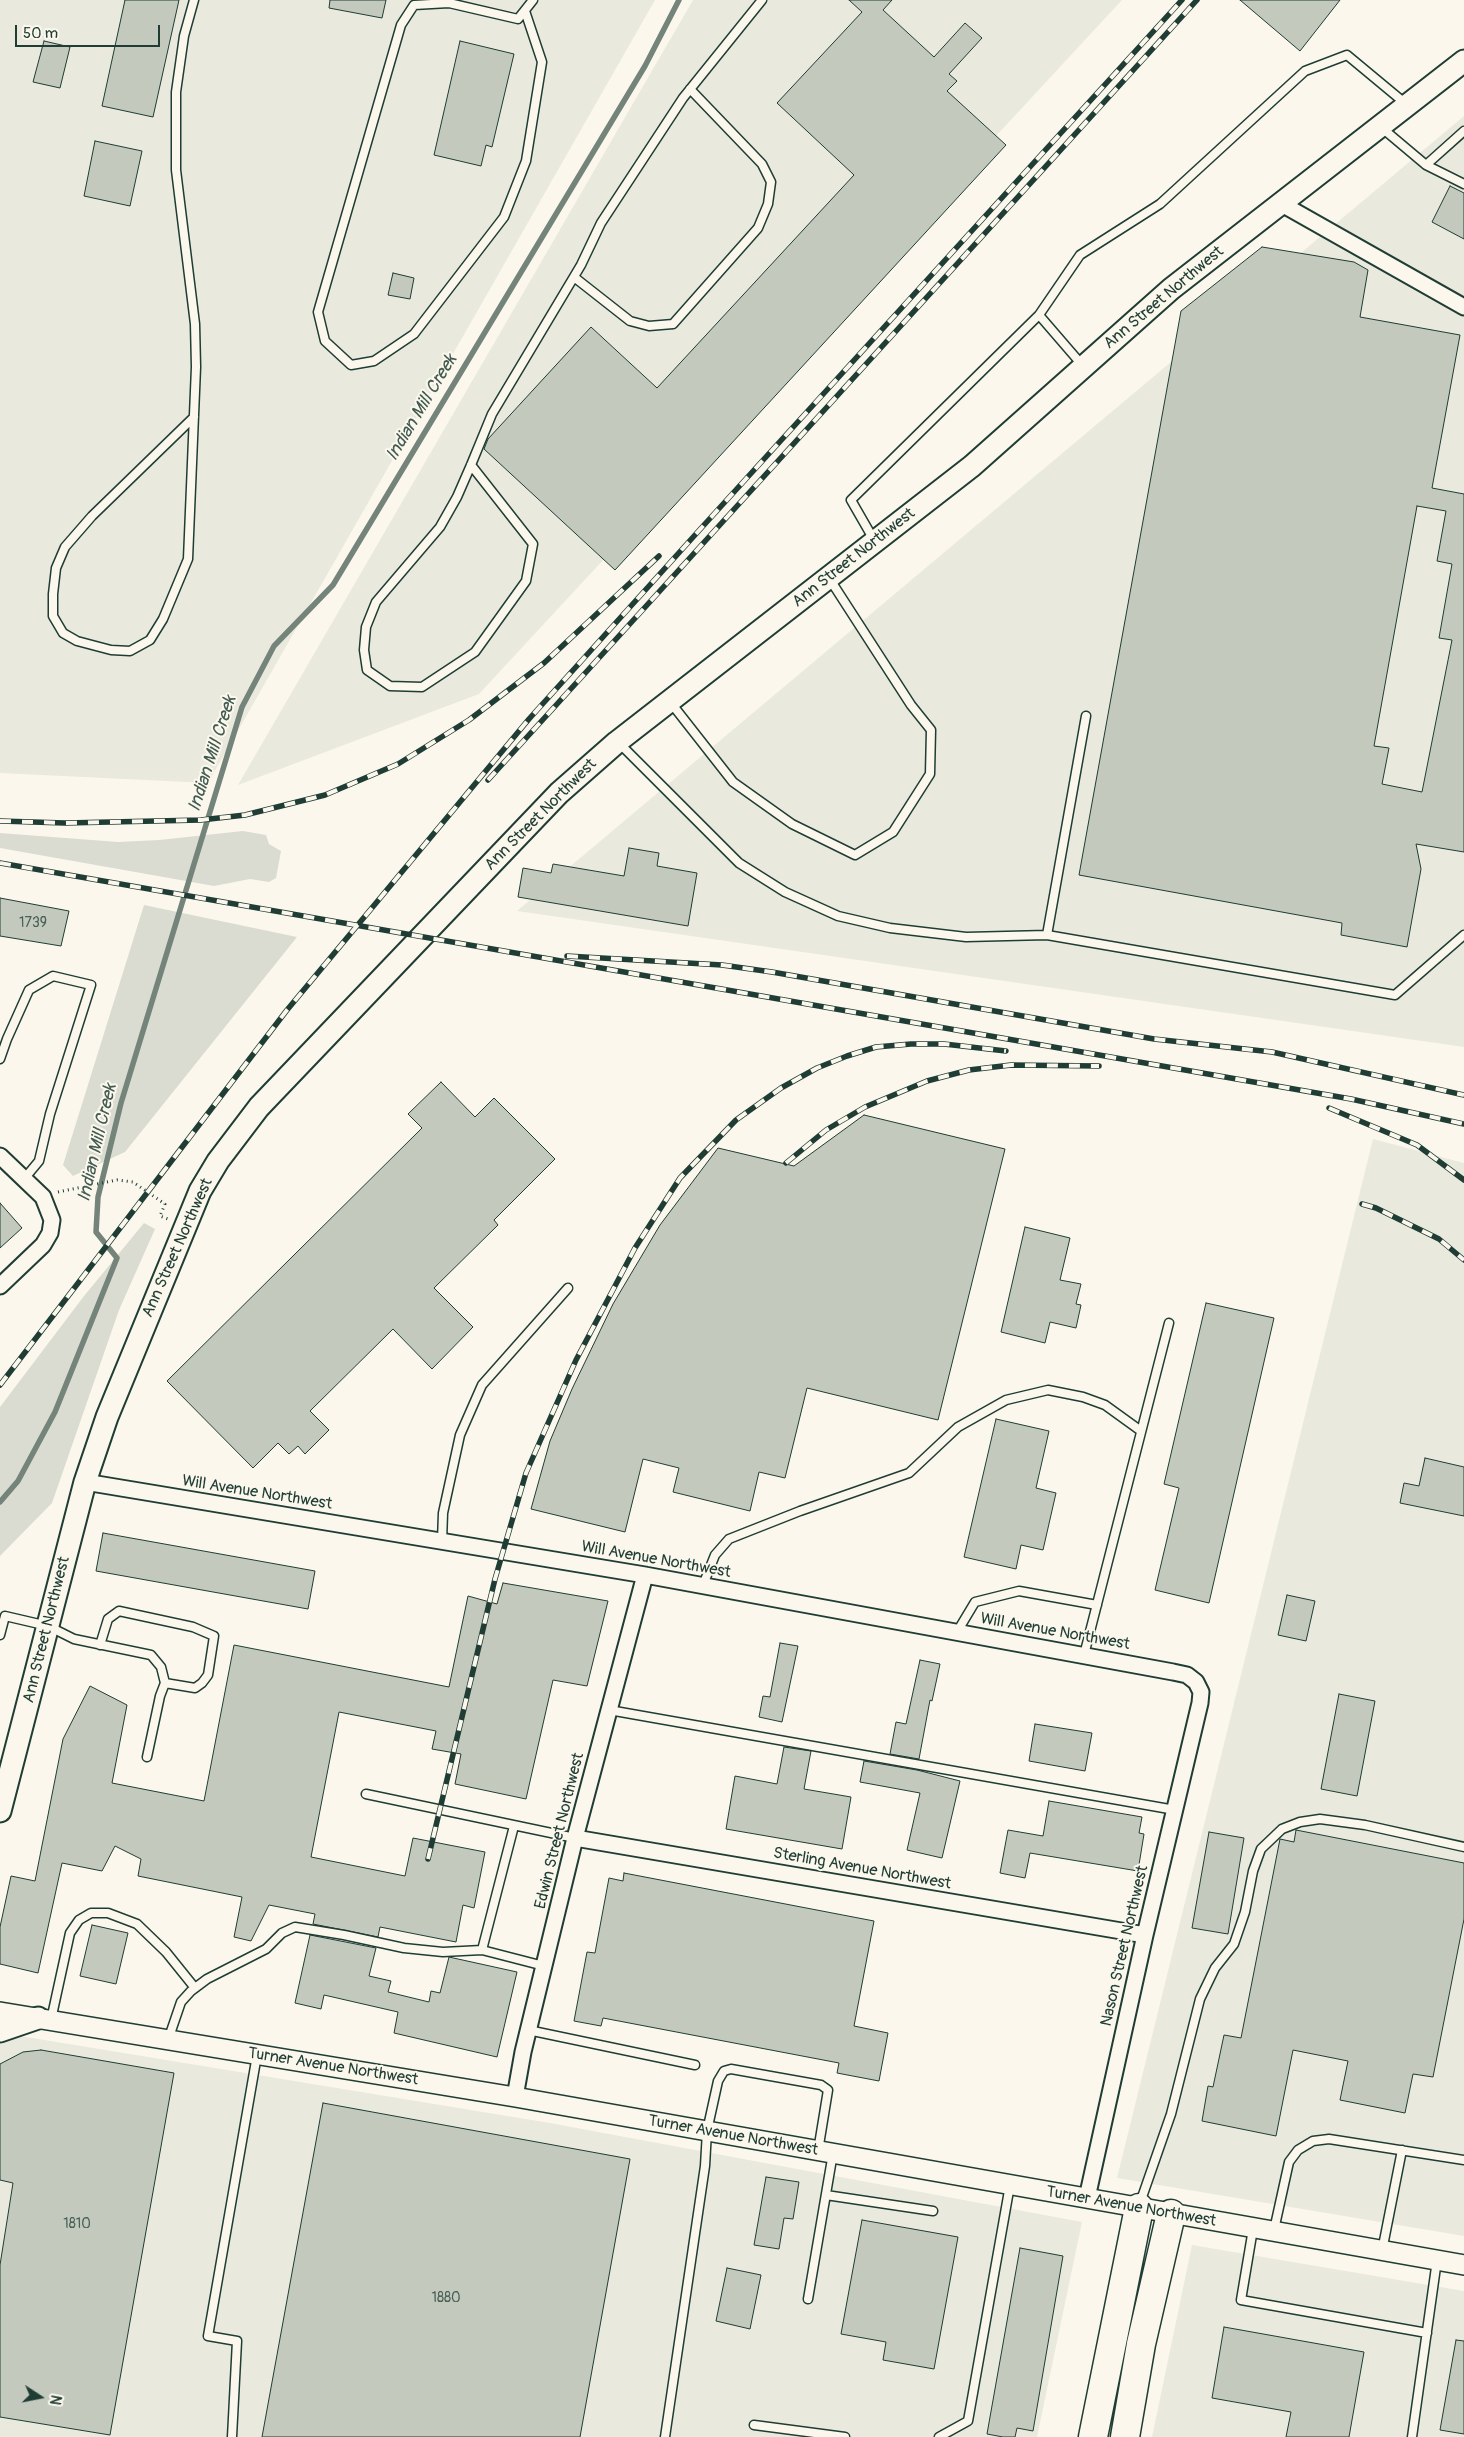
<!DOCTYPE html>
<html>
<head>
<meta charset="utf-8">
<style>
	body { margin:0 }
	#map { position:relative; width:1464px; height:2437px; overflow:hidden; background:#fbf7ec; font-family:Pangolin,sans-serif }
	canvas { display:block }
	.north { position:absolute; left:15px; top:2372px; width:50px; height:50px; -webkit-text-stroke:4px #fbf7ec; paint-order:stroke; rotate:101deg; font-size:14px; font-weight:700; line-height:20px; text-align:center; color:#1f3d34 }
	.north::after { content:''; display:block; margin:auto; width:18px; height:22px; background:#1f3d34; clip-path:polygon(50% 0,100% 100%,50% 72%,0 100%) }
	.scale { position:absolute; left:15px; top:25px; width:145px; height:22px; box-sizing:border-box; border:2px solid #1f3d34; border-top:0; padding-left:6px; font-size:15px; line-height:18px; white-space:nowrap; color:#1f3d34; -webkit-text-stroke:4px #fbf7ec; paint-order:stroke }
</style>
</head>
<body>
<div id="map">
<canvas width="1464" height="2437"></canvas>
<div class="north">N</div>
<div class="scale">50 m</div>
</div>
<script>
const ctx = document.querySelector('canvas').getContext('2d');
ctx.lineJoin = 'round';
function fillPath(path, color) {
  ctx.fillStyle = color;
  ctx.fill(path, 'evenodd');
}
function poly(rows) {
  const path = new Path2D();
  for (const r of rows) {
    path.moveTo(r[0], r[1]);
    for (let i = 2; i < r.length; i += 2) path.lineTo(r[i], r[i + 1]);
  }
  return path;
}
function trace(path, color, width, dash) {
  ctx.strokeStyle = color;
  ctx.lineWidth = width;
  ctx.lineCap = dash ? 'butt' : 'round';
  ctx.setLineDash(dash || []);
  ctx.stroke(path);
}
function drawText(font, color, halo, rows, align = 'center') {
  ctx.font = font + ' Pangolin,sans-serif';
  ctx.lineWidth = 4;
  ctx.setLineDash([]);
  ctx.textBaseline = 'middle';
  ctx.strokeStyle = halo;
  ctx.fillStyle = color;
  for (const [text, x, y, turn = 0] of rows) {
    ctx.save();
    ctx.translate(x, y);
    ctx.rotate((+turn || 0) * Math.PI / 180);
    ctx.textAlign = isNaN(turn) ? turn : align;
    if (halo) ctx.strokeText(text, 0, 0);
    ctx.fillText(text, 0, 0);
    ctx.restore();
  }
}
const built = poly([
	[0,0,655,0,208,783,0,773],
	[693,0,1122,0,479,694,238,785],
	[1464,116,1464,1047,517,911],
	[1373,1139,1464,1163,1464,2236,1117,2178],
	[4,2035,20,2036,550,2123,1082,2222,1037,2437,0,2437,0,2040],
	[1192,2245,1464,2291,1464,2437,1152,2437]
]);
const green = poly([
	[243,831,266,835,269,844,281,851,276,878,269,882,250,879,214,886,0,848,0,833,118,842,159,840],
	[144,905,297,937,125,1152,73,1176,63,1165],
	[144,1223,155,1229,119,1310,52,1503,0,1556,0,1407,84,1296]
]);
const stream = poly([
	[0,1502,18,1481,55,1412,117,1258,96,1232,98,1197,121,1103,242,707,274,646,333,585,645,66,679,0]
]);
const building = poly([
	[125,0,179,0,153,117,102,106,125,0],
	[330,0,386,0,382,18,329,8,330,0],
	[849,0,892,0,883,10,934,57,965,23,982,38,949,74,957,81,947,91,1006,145,615,570,484,449,488,439,591,327,657,388,854,175,777,103,862,12,849,0],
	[1240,0,1340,0,1300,51,1240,0],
	[44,41,70,47,60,88,33,82,44,41],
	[460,41,514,54,492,147,486,145,481,166,434,155,460,41],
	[95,141,142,151,130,206,84,196,95,141],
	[1450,186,1464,193,1464,239,1432,222,1450,186],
	[1262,247,1354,262,1368,270,1360,317,1460,335,1432,488,1464,494,1464,852,1416,844,1421,869,1407,947,1341,935,1342,923,1079,875,1181,311,1262,247],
	[1417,506,1446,511,1437,561,1452,564,1439,638,1452,640,1422,792,1382,784,1389,748,1374,746,1417,506],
	[393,273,414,278,410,299,388,295,393,273],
	[629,848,659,853,657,866,697,873,688,926,518,897,523,868,551,873,553,864,624,876,629,848],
	[0,898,69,911,61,946,0,936,0,898],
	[441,1082,475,1117,494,1098,555,1159,494,1220,498,1225,434,1288,473,1327,432,1369,393,1329,310,1411,329,1430,305,1454,298,1446,289,1454,278,1443,253,1468,167,1381,422,1128,408,1114,441,1082],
	[864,1115,1005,1149,938,1420,807,1388,785,1478,759,1472,750,1511,673,1492,679,1468,643,1459,625,1532,531,1509,550,1441,572,1389,613,1304,660,1225,718,1148,794,1166,864,1115],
	[0,1203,22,1228,0,1248,0,1203],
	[1025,1227,1070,1238,1060,1280,1081,1284,1076,1304,1081,1305,1076,1328,1050,1322,1045,1343,1001,1332,1025,1227],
	[1206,1303,1274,1318,1209,1603,1155,1590,1179,1488,1164,1484,1206,1303],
	[996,1419,1049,1431,1036,1488,1056,1493,1043,1550,1021,1545,1016,1569,964,1557,996,1419],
	[1425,1458,1464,1467,1464,1516,1400,1503,1404,1483,1419,1486,1425,1458],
	[103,1533,315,1571,308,1609,96,1571,103,1533],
	[503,1583,608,1601,587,1686,553,1680,526,1799,455,1784,461,1754,432,1749,436,1731,339,1712,311,1857,405,1876,413,1838,485,1852,474,1908,463,1905,456,1942,380,1927,378,1937,313,1924,315,1914,269,1905,251,1941,234,1937,242,1897,138,1876,141,1859,115,1846,102,1871,62,1863,38,1973,0,1964,0,1927,11,1876,35,1881,63,1739,90,1686,127,1705,112,1783,204,1801,234,1645,449,1687,468,1596,497,1604,503,1583],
	[1287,1595,1315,1601,1306,1641,1278,1635,1287,1595],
	[780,1643,798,1646,782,1722,759,1717,763,1696,770,1697,780,1643],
	[920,1660,940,1664,932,1701,930,1700,919,1759,890,1754,896,1722,906,1724,920,1660],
	[1339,1694,1375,1701,1357,1796,1321,1789,1339,1694],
	[1035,1724,1092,1733,1085,1771,1029,1761,1035,1724],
	[784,1747,811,1751,804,1789,851,1797,842,1849,726,1829,735,1776,777,1784,784,1747],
	[864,1761,917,1770,960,1781,942,1858,907,1850,920,1793,860,1782,864,1761],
	[1049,1801,1142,1817,1139,1833,1144,1834,1138,1871,1030,1853,1025,1878,1000,1873,1008,1830,1043,1836,1049,1801],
	[1296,1830,1464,1863,1464,1919,1433,2077,1413,2074,1405,2113,1340,2100,1348,2061,1293,2050,1276,2136,1202,2121,1208,2086,1213,2087,1224,2035,1241,2038,1280,1839,1294,1842,1296,1830],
	[1209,1832,1244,1838,1228,1934,1192,1928,1209,1832],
	[624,1873,874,1921,854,2026,888,2033,879,2081,837,2073,839,2063,603,2018,601,2026,574,2021,587,1952,595,1953,609,1878,623,1881,624,1873],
	[92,1925,128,1933,116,1984,80,1976,92,1925],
	[310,1935,376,1948,369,1976,391,1981,388,1992,429,2002,431,1991,440,1993,449,1957,517,1972,497,2057,394,2033,398,2012,324,1995,321,2009,295,2003,310,1935],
	[41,2050,174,2073,110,2435,0,2417,0,2265,13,2183,0,2180,0,2064,23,2052,41,2050],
	[323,2103,630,2159,580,2437,262,2437,323,2103],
	[766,2177,799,2182,793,2219,784,2218,779,2249,754,2245,766,2177],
	[862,2220,958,2237,934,2369,883,2360,886,2342,841,2334,862,2220],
	[1020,2248,1063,2256,1033,2431,1017,2428,1015,2437,1003,2437,987,2434,1020,2248],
	[727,2268,761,2275,750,2329,716,2321,727,2268],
	[1224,2327,1364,2352,1349,2437,1286,2437,1291,2412,1212,2398,1224,2327],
	[1456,2340,1464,2341,1464,2434,1440,2430,1456,2340]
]);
const path = poly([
	[58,1192,117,1180,133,1182,165,1204,160,1216,168,1219]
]);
const service = poly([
	[525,11,542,62,526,161,504,217,414,334,374,361,351,365,325,341,318,312,401,25,414,5,449,3,518,19,533,0],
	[1382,128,1426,165,1464,131],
	[1426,165,1464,184],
	[574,277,630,321,649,326,673,324,758,228,768,204,771,182,762,164,690,89],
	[1039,315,1080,255,1160,204,1305,71,1347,55,1406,104],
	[194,417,92,516,65,547,56,568,53,594,53,616,63,633,77,641,111,650,130,651,150,640,163,619,188,559,196,367,195,324,176,170,176,92,184,36,194,0],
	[471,465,533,544,526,581,475,652,422,687,390,686,367,670,364,650,366,627,376,602,440,527,457,497,471,465,492,414,581,265,601,223,683,98,762,0],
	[874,540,851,500,1039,315,1083,366],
	[671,703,733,782,792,824,855,855,893,832,930,774,931,730,911,705,829,578],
	[619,743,739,863,785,892,838,916,890,928,966,937,1047,935,1395,995,1464,935],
	[1047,935,1086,716],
	[0,1059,7,1039,29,990,53,976,91,985,50,1114,39,1161,24,1179],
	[442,1541,443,1513,460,1435,482,1385,568,1288],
	[703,1585,715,1555,729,1539,800,1511,909,1473,958,1427,1006,1400,1048,1390,1083,1397,1105,1405,1141,1431],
	[957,1632,975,1602,1019,1591,1097,1605],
	[0,1635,5,1616,48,1626,74,1639,151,1655,161,1667,165,1683,160,1696,147,1757],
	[100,1645,108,1619,119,1611,193,1627,214,1636,208,1675,202,1683,195,1688,165,1683],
	[1084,1655,1169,1323],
	[609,1710,1175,1810],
	[366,1794,575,1838],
	[514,1826,482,1950,544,1966],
	[51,2020,70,1933,79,1920,91,1913,108,1913,137,1924,166,1952,195,1988],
	[528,2030,695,2065],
	[168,2040,181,2002,191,1991,207,1979,266,1949,282,1933,295,1927,344,1935,404,1948,443,1952,482,1950],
	[826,2195,933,2211],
	[1140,2203,1171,2114,1200,1999,1215,1968,1234,1944,1245,1912,1253,1871,1261,1849,1282,1829,1300,1822,1320,1819,1365,1825,1464,1847],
	[1253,2229,1241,2300,1427,2333],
	[1274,2230,1289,2162,1298,2150,1313,2141,1329,2139,1464,2160],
	[1382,2251,1402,2150],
	[808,2299,833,2153],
	[754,2425,845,2437],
	[232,2437,237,2341,208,2336,257,2055],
	[665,2437,705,2166,707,2131,718,2081,724,2071,731,2069,821,2085,828,2090,818,2151],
	[939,2437,968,2421,1010,2185],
	[1412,2437,1437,2260]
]);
const minor = poly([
	[1280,203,1464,307],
	[0,1156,43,1197,52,1220,50,1233,43,1245,0,1286],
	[85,1482,645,1575,1173,1672,1187,1675,1196,1682,1201,1692,1200,1703,1145,1935,1087,2198],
	[575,1838,1145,1935],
	[515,2097,523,2052,575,1838,645,1575]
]);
const tertiary = poly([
	[0,2012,515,2097,1464,2265]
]);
const secondary = poly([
	[0,1811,85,1482,107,1417,200,1191,218,1161,259,1107,559,793,617,742,972,466,1171,289,1464,61],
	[0,2031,38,2018]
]);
const motorway = poly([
	[1093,2437,1139,2208],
	[1125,2437,1141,2344,1171,2214]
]);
const rail = poly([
	[488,780,1197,0],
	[0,821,65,823,201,820,245,815,325,795,398,764,469,720,544,663,659,556],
	[0,863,1351,1099,1464,1124],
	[567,956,722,965,772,972,1154,1039,1272,1052,1464,1095],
	[1329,1108,1417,1145,1464,1180],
	[786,1163,826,1130,865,1107,927,1081,969,1070,1011,1065,1099,1066],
	[1362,1204,1376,1208,1439,1239,1464,1260],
	[0,1385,287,1010,529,719,704,525,1182,0],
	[428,1859,495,1579,526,1473,576,1360,635,1248,680,1178,736,1120,781,1088,817,1068,847,1056,876,1047,911,1044,944,1044,1006,1051]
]);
const numberNames = [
	["1739",33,923],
	["1810",77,2224],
	["1880",446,2298]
];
const streetNames = [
	["Ann Street Northwest",1164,298,-40],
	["Ann Street Northwest",854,558,-38],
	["Ann Street Northwest",541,815,-45],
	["Ann Street Northwest",178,1248,-66],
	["Will Avenue Northwest",257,1493,9],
	["Will Avenue Northwest",656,1560,10],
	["Ann Street Northwest",47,1630,-76],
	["Will Avenue Northwest",1055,1632,10],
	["Edwin Street Northwest",560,1831,-76],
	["Sterling Avenue Northwest",862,1869,10],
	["Nason Street Northwest",1125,1946,-77],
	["Turner Avenue Northwest",333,2067,9],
	["Turner Avenue Northwest",733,2136,10],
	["Turner Avenue Northwest",1131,2207,10]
];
const waterNames = [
	["Indian Mill Creek",422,408,-59],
	["Indian Mill Creek",213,754,-72],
	["Indian Mill Creek",98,1143,-77]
];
fillPath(built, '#eae9de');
fillPath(green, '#dbdcd1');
trace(stream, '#74847b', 5.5);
fillPath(building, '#c4c9be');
trace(building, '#1f3d34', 1);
trace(service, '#1f3d34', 11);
trace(minor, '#1f3d34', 19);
trace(tertiary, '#1f3d34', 22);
trace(secondary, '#1f3d34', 25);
trace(motorway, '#1f3d34', 31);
trace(path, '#1f3d34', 3, [1, 4]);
trace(service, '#fbf7ec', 8);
trace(minor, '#fbf7ec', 15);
trace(tertiary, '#fbf7ec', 19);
trace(secondary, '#fbf7ec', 21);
trace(motorway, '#fbf7ec', 28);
trace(rail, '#1f3d34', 5.5);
trace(rail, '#fbf7ec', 4, [11]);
drawText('14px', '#486056', null, numberNames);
drawText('16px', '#1f3d34', '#fbf7ec', streetNames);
drawText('italic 18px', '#425b52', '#fbf7ec', waterNames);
</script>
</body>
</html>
